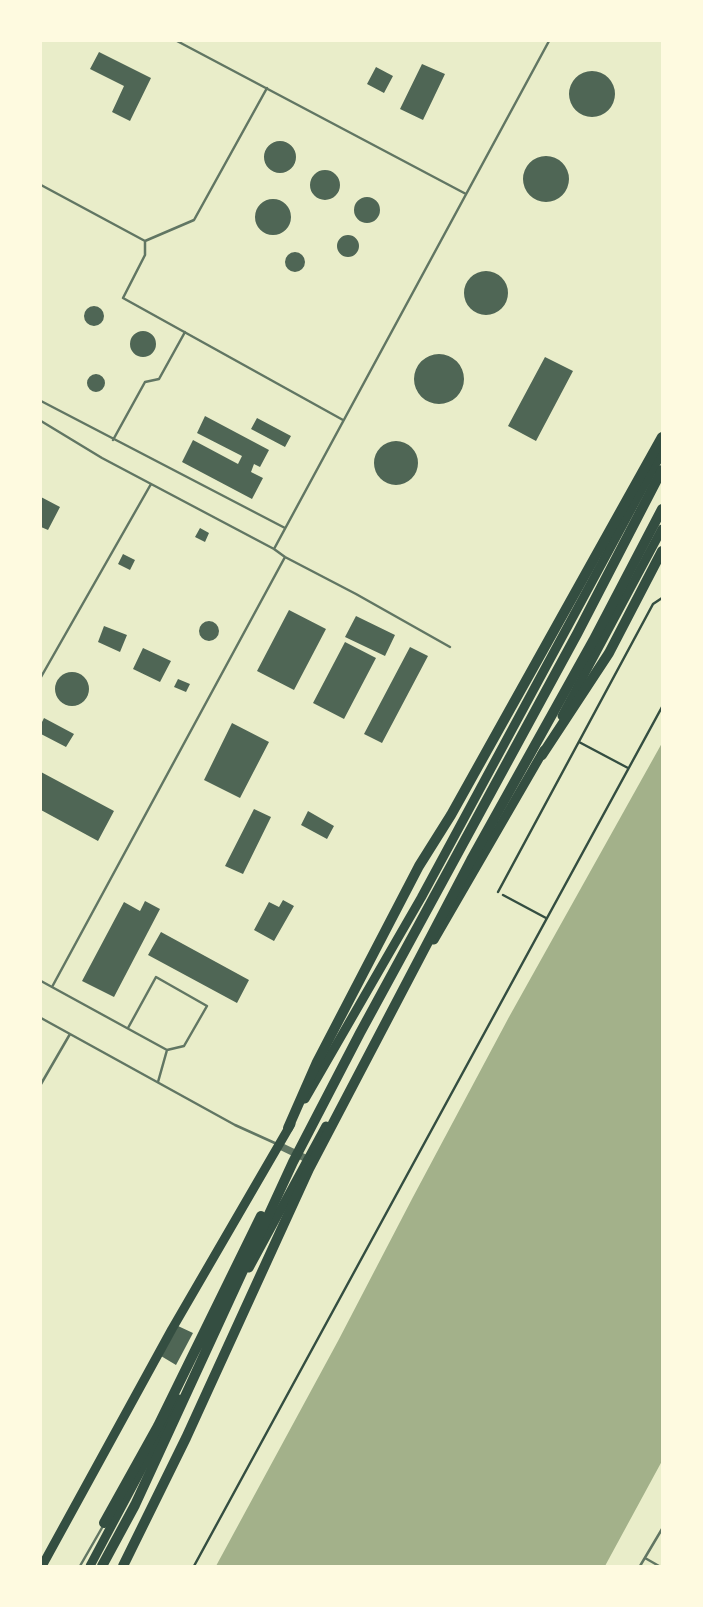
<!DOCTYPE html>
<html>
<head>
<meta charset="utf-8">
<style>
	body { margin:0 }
	#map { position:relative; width:703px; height:1607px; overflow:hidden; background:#e9edc9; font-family:"PT Sans Narrow",sans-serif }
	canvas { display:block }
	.frame { position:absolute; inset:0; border:42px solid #fefae0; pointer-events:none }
</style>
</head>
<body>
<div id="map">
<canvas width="703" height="1607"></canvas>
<div class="frame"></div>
</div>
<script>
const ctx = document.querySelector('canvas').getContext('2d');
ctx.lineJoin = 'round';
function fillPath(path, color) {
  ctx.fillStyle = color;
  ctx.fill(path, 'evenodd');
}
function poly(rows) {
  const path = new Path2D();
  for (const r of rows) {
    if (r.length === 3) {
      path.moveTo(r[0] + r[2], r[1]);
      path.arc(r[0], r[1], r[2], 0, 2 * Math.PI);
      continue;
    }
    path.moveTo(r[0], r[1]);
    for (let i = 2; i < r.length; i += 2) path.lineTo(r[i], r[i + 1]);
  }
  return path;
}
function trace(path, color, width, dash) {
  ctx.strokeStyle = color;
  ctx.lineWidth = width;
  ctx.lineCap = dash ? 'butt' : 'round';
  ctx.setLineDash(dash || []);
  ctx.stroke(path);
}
const water = poly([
	[662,743,662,1461,605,1566,216,1566,338,1341,413,1197,509,1017]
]);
const building = poly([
	[99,52,151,78,130,121,112,112,124,86,90,69],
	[422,64,445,74,423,120,400,109],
	[376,67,393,76,384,93,367,84],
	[592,94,23],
	[280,157,16],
	[546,179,23],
	[325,185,15],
	[367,210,13],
	[273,217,18],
	[348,246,11],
	[295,262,10],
	[486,293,22],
	[94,316,10],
	[143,344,13],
	[439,379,25],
	[545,357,573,371,536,441,508,426],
	[96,383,9],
	[205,416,269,450,260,467,254,464,251,472,263,478,252,499,182,462,193,440,238,464,242,456,197,433],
	[257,418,291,436,285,447,251,429],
	[396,463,22],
	[41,497,60,507,48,530,41,527],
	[200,528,209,533,205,542,195,537],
	[123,554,135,560,130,570,118,564],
	[289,610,326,629,294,690,257,671],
	[356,616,395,635,385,656,345,637],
	[209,631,10],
	[104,626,127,635,120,652,98,642],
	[345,642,376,658,344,719,313,703],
	[410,647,428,656,382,743,364,734],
	[143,648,171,661,160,682,133,669],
	[72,689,17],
	[178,679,190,684,186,692,174,687],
	[44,718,74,734,66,747,41,734,41,724],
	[232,723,269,742,240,798,204,780],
	[41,772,114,811,98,841,41,810],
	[254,809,271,817,243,874,225,866],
	[308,811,334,826,327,839,301,825],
	[283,900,294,906,274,941,254,930,269,902,279,907],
	[145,901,160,909,114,997,82,981,124,902,140,911],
	[161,932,249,980,237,1003,148,955],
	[178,1326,193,1333,176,1365,161,1356]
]);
const path = poly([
	[579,742,628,768],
	[498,892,653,604,662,598],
	[503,895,546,918],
	[194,1566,662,707]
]);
const service = poly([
	[177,41,466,194],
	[41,185,145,241,194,220,267,88],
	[145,242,145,255,123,298,343,420],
	[41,401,285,528],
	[41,421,102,458,274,549,285,557,356,594,450,647],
	[113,440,145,382,159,379,185,332],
	[274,549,549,41],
	[41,677,151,484],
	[41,981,167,1050,158,1082],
	[52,987,285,557],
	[41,1018,235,1125,277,1144],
	[128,1028,156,977,207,1006,184,1046,167,1050],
	[41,1084,70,1034],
	[645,1558,659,1566],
	[80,1566,103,1526],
	[640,1566,662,1529]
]);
const tertiary = poly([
	[278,1145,307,1159]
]);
const primary = poly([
	[562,716,662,529],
	[434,940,544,750],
	[305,1099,421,898,662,452],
	[249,1268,326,1126],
	[42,1566,172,1329,291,1124],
	[90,1566,179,1399]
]);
const motorway = poly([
	[542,755,609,653,662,551],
	[288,1128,317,1062,419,866,451,815,662,437],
	[104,1523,158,1426,261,1216],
	[102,1566,135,1505,293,1162,360,1033,577,634,662,470],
	[123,1566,186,1438,309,1169,471,860,593,641,662,509]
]);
fillPath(water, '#a3b18a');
fillPath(building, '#4f6655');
trace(path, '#344e41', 2.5);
trace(service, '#617663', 2.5);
trace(tertiary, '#617663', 7);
trace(primary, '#344e41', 9);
trace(motorway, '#344e41', 10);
</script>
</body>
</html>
